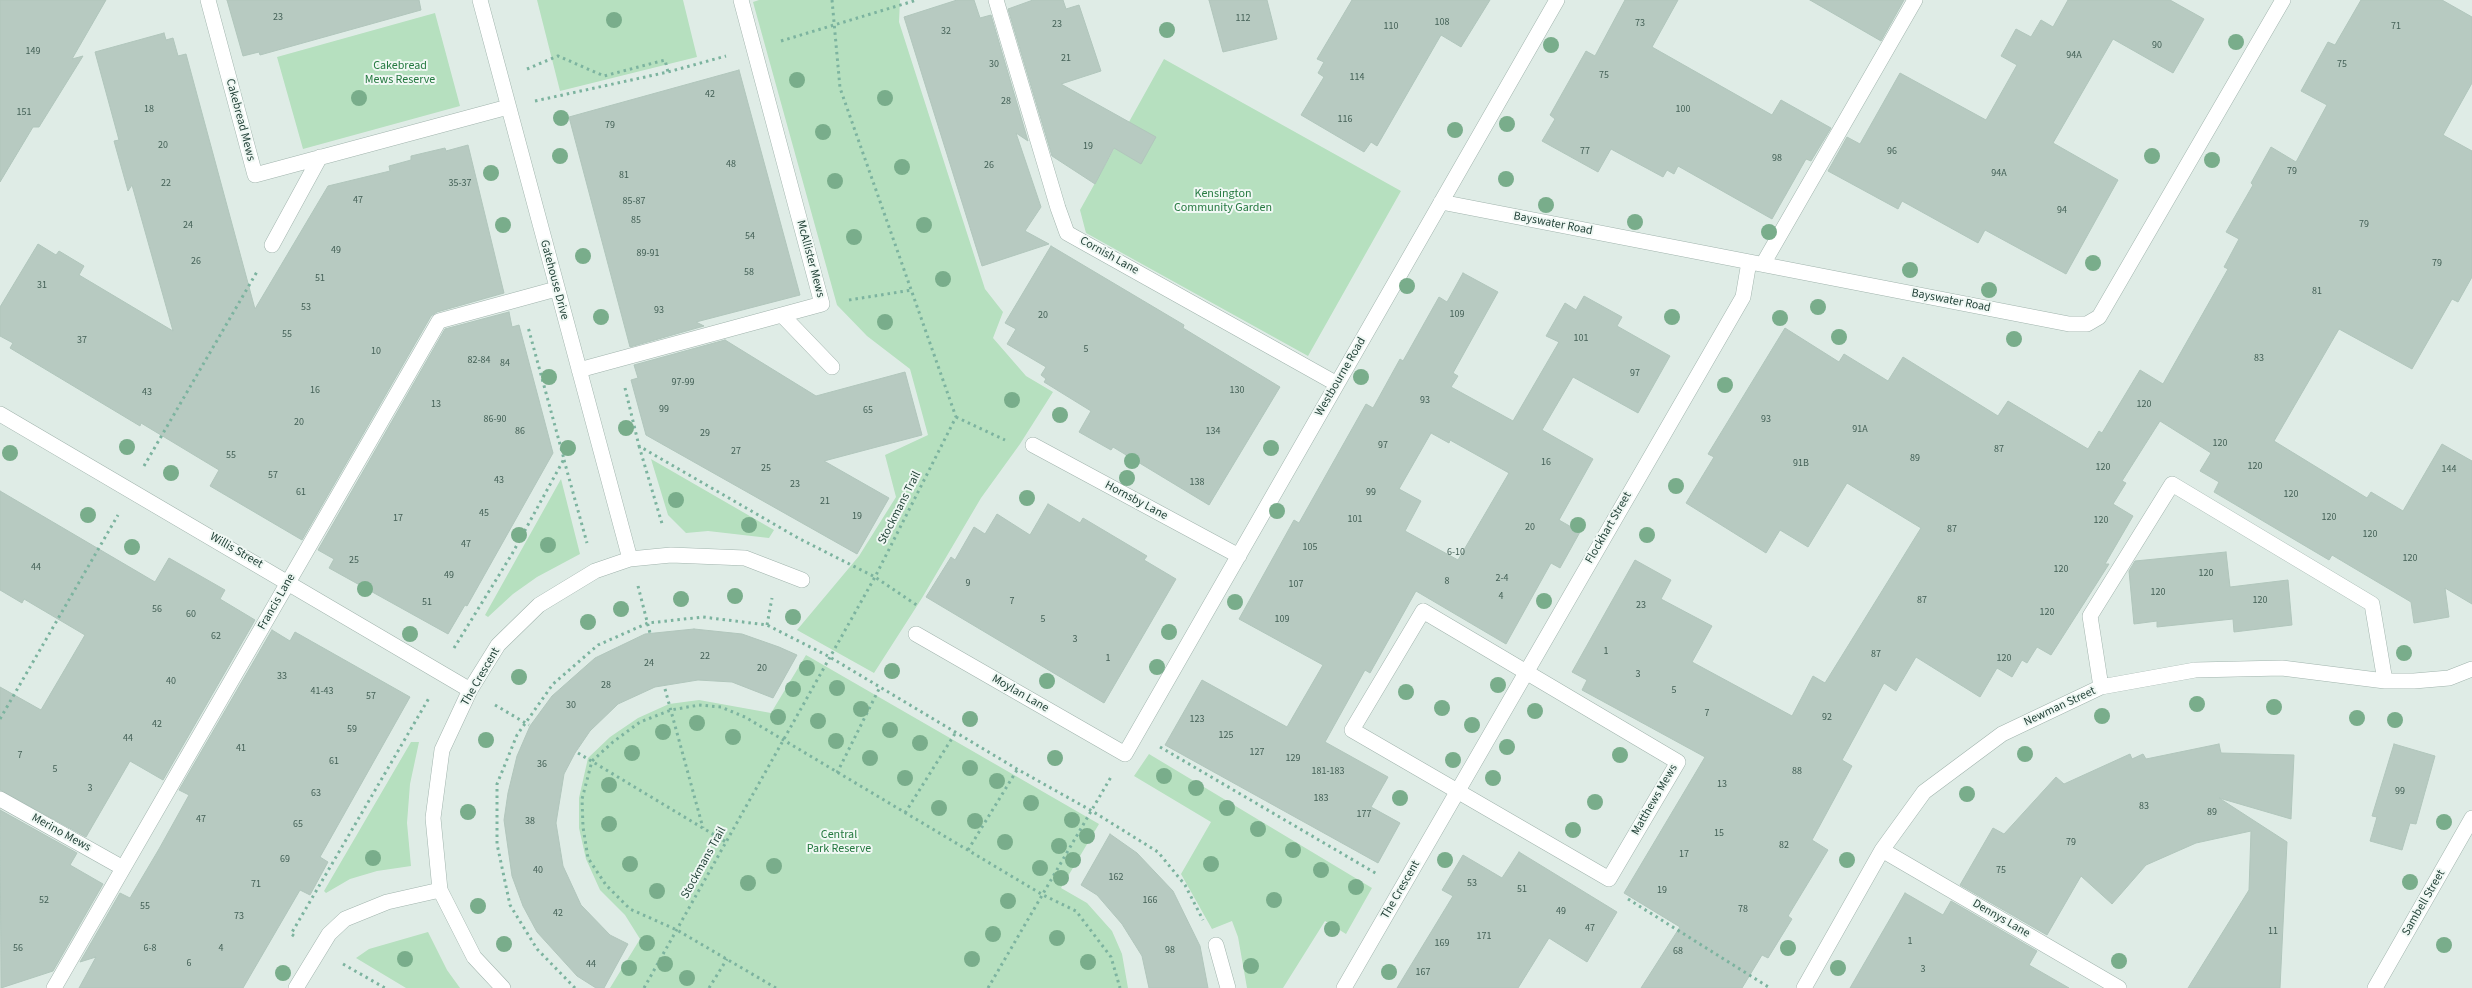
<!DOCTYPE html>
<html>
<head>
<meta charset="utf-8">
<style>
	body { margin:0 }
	canvas { display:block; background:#dfece6 }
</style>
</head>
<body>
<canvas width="2472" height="988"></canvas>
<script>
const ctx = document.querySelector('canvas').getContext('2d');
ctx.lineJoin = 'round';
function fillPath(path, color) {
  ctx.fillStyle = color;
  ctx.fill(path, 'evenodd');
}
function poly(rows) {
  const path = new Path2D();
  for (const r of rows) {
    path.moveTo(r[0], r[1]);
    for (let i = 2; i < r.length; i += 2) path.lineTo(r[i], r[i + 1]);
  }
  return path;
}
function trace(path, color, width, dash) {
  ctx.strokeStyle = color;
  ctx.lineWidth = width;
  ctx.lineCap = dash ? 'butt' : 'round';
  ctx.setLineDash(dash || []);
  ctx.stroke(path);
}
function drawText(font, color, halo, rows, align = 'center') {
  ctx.font = font + ' "Source Sans 3",sans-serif';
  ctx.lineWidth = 4;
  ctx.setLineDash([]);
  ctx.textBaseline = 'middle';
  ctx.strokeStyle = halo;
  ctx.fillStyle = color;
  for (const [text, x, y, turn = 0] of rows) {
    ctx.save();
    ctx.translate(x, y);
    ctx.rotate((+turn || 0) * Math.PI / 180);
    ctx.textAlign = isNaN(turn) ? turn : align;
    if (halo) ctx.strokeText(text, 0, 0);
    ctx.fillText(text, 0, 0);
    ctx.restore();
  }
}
const green = poly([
	[537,0,683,0,697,57,560,91],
	[759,0,900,0,899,22,985,289,1003,312,993,338,1026,376,1053,392,1020,444,981,498,922,598,874,673,797,630,859,556,896,497,885,455,928,435,910,369,867,336,837,305,753,2],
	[435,13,460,106,303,149,277,57],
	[1164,59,1401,191,1308,356,1086,233,1080,210],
	[651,459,774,530,769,538,708,531,686,533,668,515],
	[561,479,580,554,537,577,513,594,488,617,485,615],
	[806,655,1099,824,1061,888,1087,903,1112,931,1122,954,1128,988,610,988,640,939,625,915,600,890,586,859,579,828,579,798,588,758,610,737,638,718,669,704,699,700,771,713],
	[411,742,419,742,410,784,407,823,411,866,377,871,350,879,326,893,324,891],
	[1149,754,1372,888,1346,934,1325,921,1283,988,1247,988,1238,937,1232,921,1212,929,1181,874,1211,822,1134,776],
	[428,932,447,970,460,988,406,988,356,958,369,949]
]);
const building = poly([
	[0,0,106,0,72,59,83,56,39,127,33,127,0,182,0,0],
	[227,0,419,0,421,10,260,55,259,52,243,56,227,0],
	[957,0,974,0,980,18,991,15,1028,141,1016,133,1041,207,1025,231,1049,244,982,266,904,17,957,0],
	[1033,0,1063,0,1066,9,1079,5,1101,71,1061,84,1156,137,1141,164,1114,148,1095,184,1052,156,1008,9,1033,0],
	[1209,0,1267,0,1277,39,1223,52,1209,0],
	[1352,0,1490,0,1461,47,1441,35,1377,146,1371,142,1364,152,1301,115,1324,77,1318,73,1324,62,1317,59,1352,0],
	[1625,0,1678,0,1652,47,1772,115,1781,100,1831,128,1811,161,1806,159,1772,219,1678,166,1674,174,1667,170,1663,177,1611,149,1598,172,1542,141,1555,119,1550,115,1586,51,1595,56,1625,0],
	[1810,0,1904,0,1881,41,1810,0],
	[2068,0,2170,0,2204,19,2173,73,2113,39,2053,143,2118,180,2066,274,1985,230,1978,243,1902,201,1898,209,1828,171,1847,137,1860,144,1900,73,1986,120,2017,65,2001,56,2016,29,2031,37,2041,20,2053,27,2068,0],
	[2361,0,2442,0,2472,17,2472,83,2443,135,2472,151,2472,277,2458,302,2452,299,2412,369,2339,329,2274,441,2367,498,2371,492,2403,511,2442,444,2472,461,2472,604,2445,588,2449,617,2414,623,2411,602,2332,555,2329,560,2214,492,2219,482,2200,471,2211,453,2160,421,2122,481,2126,483,2113,504,2133,516,2105,564,2109,564,2051,655,2037,647,2027,663,2022,660,2012,677,1997,668,1980,697,1916,657,1896,691,1884,683,1842,760,1852,766,1812,840,1828,850,1788,916,1792,919,1768,958,1762,955,1742,988,1641,988,1680,927,1624,893,1705,757,1582,690,1587,680,1572,672,1635,560,1671,580,1661,599,1712,626,1692,662,1792,716,1813,676,1825,683,1921,528,1847,483,1808,547,1780,530,1766,553,1686,503,1714,457,1708,454,1785,328,1839,362,1844,354,1888,381,1903,357,1998,416,2008,401,2088,449,2099,431,2102,433,2140,370,2163,384,2228,269,2224,267,2239,239,2226,232,2253,185,2251,183,2271,147,2296,162,2327,105,2301,91,2328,42,2335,45,2361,0],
	[164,33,166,40,173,38,178,56,186,54,255,309,328,186,390,171,389,166,411,160,411,156,445,148,446,151,468,145,504,293,437,312,431,316,302,540,210,486,219,470,141,423,140,426,10,348,13,343,0,336,0,307,38,244,56,255,59,251,84,266,79,275,173,331,132,185,128,191,114,141,119,140,95,52,164,33],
	[739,70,800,295,696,322,704,326,630,347,569,117,739,70],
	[1051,246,1184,325,1183,328,1280,387,1209,505,1113,447,1111,450,1079,432,1091,411,1044,382,1046,379,1041,375,1046,367,1007,344,1016,329,1005,323,1051,246],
	[1463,273,1498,292,1453,373,1458,376,1451,387,1513,421,1559,342,1546,336,1565,303,1576,310,1584,296,1622,317,1617,326,1670,356,1638,413,1573,377,1542,430,1593,459,1559,520,1580,532,1560,568,1551,563,1506,644,1416,591,1370,673,1365,670,1325,742,1388,777,1371,807,1400,823,1378,863,1165,745,1202,680,1287,727,1323,665,1239,619,1294,520,1299,523,1366,404,1373,408,1400,359,1403,361,1439,297,1447,302,1463,273],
	[1431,433,1449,443,1450,440,1509,473,1458,560,1405,531,1421,501,1399,489,1431,433],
	[509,312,512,327,519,325,553,453,467,606,465,605,448,634,329,568,334,559,318,550,445,329,509,312],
	[725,340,816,396,905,372,922,435,824,461,889,498,857,554,646,435,631,380,638,378,634,365,725,340],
	[0,491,155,582,169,558,225,590,220,599,255,620,163,780,130,761,86,837,0,790,0,687,41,710,85,635,24,599,22,603,0,590,0,491],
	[1048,504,1080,523,1083,518,1147,556,1144,560,1176,579,1104,703,926,597,951,557,955,560,974,527,985,534,997,514,1030,535,1048,504],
	[2226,552,2230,587,2288,580,2292,625,2234,632,2233,619,2157,627,2157,621,2134,624,2129,571,2135,561,2226,552],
	[694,629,742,634,779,647,797,655,773,698,732,682,698,680,655,687,618,704,590,731,575,753,564,774,556,823,563,866,581,905,610,935,628,944,604,988,596,988,577,976,537,932,523,906,512,876,504,820,508,793,517,756,530,726,552,696,595,658,645,634,694,629],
	[272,630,290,641,295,632,410,697,320,857,328,862,310,895,300,890,243,988,79,988,96,957,80,962,120,893,130,898,159,849,189,795,179,790,272,630],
	[2219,744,2221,753,2294,755,2291,819,2219,798,2287,842,2280,988,2188,988,2249,890,2251,831,2196,843,2146,865,2112,904,2081,876,2047,935,1960,885,1993,828,2004,834,2056,777,2064,784,2130,754,2132,759,2143,754,2146,759,2219,744],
	[2394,744,2435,756,2416,824,2410,823,2402,850,2370,841,2377,817,2372,816,2394,744],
	[0,810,77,853,70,865,103,884,53,971,1,988,0,810],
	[1110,834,1137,853,1173,891,1200,946,1208,988,1149,988,1142,956,1122,924,1097,895,1081,885,1110,834],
	[1519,852,1617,912,1587,962,1549,938,1518,988,1397,988,1453,896,1442,890,1463,855,1502,878,1519,852],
	[1905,893,1943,915,1951,901,2037,951,2029,965,2069,988,1850,988,1905,893]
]);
const path = poly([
	[781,41,917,0],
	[527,69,558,56,604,76,665,60,668,72],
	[535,101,668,72,726,56],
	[849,300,912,290],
	[625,388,639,446,798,538,875,577,918,606],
	[956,417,1005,440],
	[639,446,663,527],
	[564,460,587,543],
	[144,466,258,270],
	[638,586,650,633],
	[767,625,772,598],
	[454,648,512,554,564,459,528,327],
	[665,689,703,828],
	[495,705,529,725],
	[0,719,118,515],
	[1160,747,1377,874],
	[578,753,726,842],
	[837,773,880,687],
	[905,813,956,732],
	[968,850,1017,770],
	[1628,899,1770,988],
	[294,936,291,934,429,698],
	[343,964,385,988],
	[575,988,537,949,510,905,497,844,497,784,517,735,553,684,598,645,648,623,703,617,767,625,828,656,1017,769,1092,811,1158,852,1185,885,1203,920],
	[644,988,875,577,956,417,840,88,832,0],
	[709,988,727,959],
	[776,988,677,930,630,909,606,885,588,858,583,827,582,799,592,761,613,742,640,722,671,710,699,705,721,707,745,717,1043,895,1076,911,1111,957,1120,988],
	[988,988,1111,777]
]);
const minor = poly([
	[208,0,255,175,508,107],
	[480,0,630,559],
	[996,0,1058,208,1067,233,1337,384],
	[1441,202,2069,324,2087,324,2099,317,2283,0],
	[272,245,320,157],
	[1763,264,1915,0],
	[782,315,832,367],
	[579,370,822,304,741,0],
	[0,414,470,690],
	[1033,445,1239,556],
	[1423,611,1678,762,1609,879,1352,730,1423,611],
	[916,634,1125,754,1557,0],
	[2101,687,2090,616,2172,484,2372,604,2385,681],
	[0,799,123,868],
	[1882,850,2119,988],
	[1216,945,1228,988],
	[54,988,439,321,556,289],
	[296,988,329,934,345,919,387,902,440,890],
	[503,988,474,957,440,890,433,818,442,750,470,690,498,645,539,605,595,571,630,559,671,555,745,558,802,580],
	[1344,988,1743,297,1749,262],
	[1804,988,1882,850,1924,792,2002,734,2101,687,2195,670,2282,668,2385,681,2414,681,2449,678,2472,669],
	[2375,988,2472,818]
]);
const trees = [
	[614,20],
	[1167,30],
	[2236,42],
	[1551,45],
	[797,80],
	[359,98],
	[885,98],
	[561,118],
	[1507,124],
	[1455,130],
	[823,132],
	[560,156],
	[2152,156],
	[2212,160],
	[902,167],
	[491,173],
	[1506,179],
	[835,181],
	[1546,205],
	[1635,222],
	[503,225],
	[924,225],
	[1769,232],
	[854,237],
	[583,256],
	[2093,263],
	[1910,270],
	[943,279],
	[1407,286],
	[1989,290],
	[1818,307],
	[601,317],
	[1672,317],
	[1780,318],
	[885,322],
	[1839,337],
	[2014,339],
	[549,377],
	[1361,377],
	[1725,385],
	[1012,400],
	[1060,415],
	[626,428],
	[127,447],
	[568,448],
	[1271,448],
	[10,453],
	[1132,461],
	[171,473],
	[1127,478],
	[1676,486],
	[1027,498],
	[676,500],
	[1277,511],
	[88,515],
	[749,525],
	[1578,525],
	[519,535],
	[1647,535],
	[548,545],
	[132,547],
	[365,589],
	[735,596],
	[681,599],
	[1544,601],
	[1235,602],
	[621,609],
	[793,617],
	[588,622],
	[1169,632],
	[410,634],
	[2404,653],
	[1157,667],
	[807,668],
	[892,671],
	[519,677],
	[1047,681],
	[1498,685],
	[837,688],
	[793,689],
	[1406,692],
	[2197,704],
	[2274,707],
	[1442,708],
	[861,709],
	[1535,711],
	[2102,716],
	[778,717],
	[2357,718],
	[970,719],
	[2395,720],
	[818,721],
	[697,723],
	[1472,725],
	[890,730],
	[663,732],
	[733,737],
	[486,740],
	[836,741],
	[920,743],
	[1507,747],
	[632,753],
	[2025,754],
	[1620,755],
	[870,758],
	[1055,758],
	[1453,760],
	[970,768],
	[1164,776],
	[905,778],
	[1493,778],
	[997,781],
	[609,785],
	[1196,788],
	[1967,794],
	[1400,798],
	[1595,802],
	[1031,803],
	[939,808],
	[1227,808],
	[468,812],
	[1072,820],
	[975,821],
	[2444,822],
	[609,824],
	[1258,829],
	[1573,830],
	[1087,836],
	[1005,842],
	[1059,846],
	[1293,850],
	[373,858],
	[1073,860],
	[1445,860],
	[1847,860],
	[630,864],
	[1211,864],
	[774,866],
	[1040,868],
	[1321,870],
	[1061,878],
	[2410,882],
	[748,883],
	[1356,887],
	[657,891],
	[1274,900],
	[1008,901],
	[478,906],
	[1332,929],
	[993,934],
	[1057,938],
	[647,943],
	[504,944],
	[2444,945],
	[1788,948],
	[405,959],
	[972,959],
	[2119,961],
	[1088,962],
	[665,964],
	[1251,966],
	[629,968],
	[1838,968],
	[1389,972],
	[283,973],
	[687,978]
];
const numberNames = [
	["23",278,18],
	["112",1243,19],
	["108",1442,23],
	["73",1640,24],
	["23",1057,25],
	["110",1391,27],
	["71",2396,27],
	["32",946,32],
	["90",2157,46],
	["149",33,52],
	["94A",2074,56],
	["21",1066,59],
	["30",994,65],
	["75",2342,65],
	["75",1604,76],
	["114",1357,78],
	["42",710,95],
	["28",1006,102],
	["18",149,110],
	["100",1683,110],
	["151",24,113],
	["116",1345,120],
	["79",610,126],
	["20",163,146],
	["19",1088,147],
	["77",1585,152],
	["96",1892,152],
	["98",1777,159],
	["48",731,165],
	["26",989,166],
	["79",2292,172],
	["94A",1999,174],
	["81",624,176],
	["22",166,184],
	["35-37",460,184],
	["47",358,201],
	["85-87",634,202],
	["94",2062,211],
	["85",636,221],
	["79",2364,225],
	["24",188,226],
	["54",750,237],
	["49",336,251],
	["89-91",648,254],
	["26",196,262],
	["79",2437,264],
	["58",749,273],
	["51",320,279],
	["31",42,286],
	["81",2317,292],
	["53",306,308],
	["93",659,311],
	["109",1457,315],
	["20",1043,316],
	["55",287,335],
	["101",1581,339],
	["37",82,341],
	["5",1086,350],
	["10",376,352],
	["83",2259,359],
	["82-84",479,361],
	["84",505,364],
	["97",1635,374],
	["97-99",683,383],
	["16",315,391],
	["130",1237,391],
	["43",147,393],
	["93",1425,401],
	["13",436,405],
	["120",2144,405],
	["99",664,410],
	["65",868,411],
	["86-90",495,420],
	["93",1766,420],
	["20",299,423],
	["91A",1860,430],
	["86",520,432],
	["134",1213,432],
	["29",705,434],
	["120",2220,444],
	["97",1383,446],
	["87",1999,450],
	["27",736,452],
	["55",231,456],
	["89",1915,459],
	["16",1546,463],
	["91B",1801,464],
	["120",2255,467],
	["120",2103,468],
	["25",766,469],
	["144",2449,470],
	["57",273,476],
	["43",499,481],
	["138",1197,483],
	["23",795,485],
	["61",301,493],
	["99",1371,493],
	["120",2291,495],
	["21",825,502],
	["45",484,514],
	["19",857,517],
	["120",2329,518],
	["17",398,519],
	["101",1355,520],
	["120",2101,521],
	["20",1530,528],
	["87",1952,530],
	["120",2370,535],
	["47",466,545],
	["105",1310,548],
	["6-10",1456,553],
	["120",2410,559],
	["25",354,561],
	["44",36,568],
	["120",2061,570],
	["120",2206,574],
	["49",449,576],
	["2-4",1502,579],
	["8",1447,582],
	["9",968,584],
	["107",1296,585],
	["120",2158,593],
	["4",1501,597],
	["87",1922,601],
	["120",2260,601],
	["7",1012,602],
	["51",427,603],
	["23",1641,606],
	["56",157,610],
	["120",2047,613],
	["60",191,615],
	["5",1043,620],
	["109",1282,620],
	["62",216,637],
	["3",1075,640],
	["1",1606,652],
	["87",1876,655],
	["22",705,657],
	["1",1108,659],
	["120",2004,659],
	["24",649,664],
	["20",762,669],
	["3",1638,675],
	["33",282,677],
	["40",171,682],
	["28",606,686],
	["5",1674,691],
	["41-43",322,692],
	["57",371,697],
	["30",571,706],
	["7",1707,714],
	["92",1827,718],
	["123",1197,720],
	["42",157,725],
	["59",352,730],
	["125",1226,736],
	["44",128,739],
	["41",241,749],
	["127",1257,753],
	["7",20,756],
	["129",1293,759],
	["61",334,762],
	["36",542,765],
	["5",55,770],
	["181-183",1328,772],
	["88",1797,772],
	["13",1722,785],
	["3",90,789],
	["99",2400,792],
	["63",316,794],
	["183",1321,799],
	["83",2144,807],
	["89",2212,813],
	["177",1364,815],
	["47",201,820],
	["38",530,822],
	["65",298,825],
	["15",1719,834],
	["79",2071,843],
	["82",1784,846],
	["17",1684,855],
	["69",285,860],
	["40",538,871],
	["75",2001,871],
	["162",1116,878],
	["53",1472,884],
	["71",256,885],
	["51",1522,890],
	["19",1662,891],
	["52",44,901],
	["166",1150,901],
	["55",145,907],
	["78",1743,910],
	["49",1561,912],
	["42",558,914],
	["73",239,917],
	["47",1590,929],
	["11",2273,932],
	["171",1484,937],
	["1",1910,942],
	["169",1442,944],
	["56",18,949],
	["6-8",150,949],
	["4",221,949],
	["98",1170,951],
	["68",1678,952],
	["6",189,964],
	["44",591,965],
	["3",1923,970],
	["167",1423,973]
];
const parkNames = [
	["Cakebread",400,66],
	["Mews Reserve",400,80],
	["Kensington",1223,194],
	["Community Garden",1223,208],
	["Central",839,835],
	["Park Reserve",839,849]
];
const streetNames = [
	["Cakebread Mews",240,120,75],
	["Bayswater Road",1553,224,11],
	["Cornish Lane",1109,256,29],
	["McAllister Mews",810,259,75],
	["Gatehouse Drive",554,280,75],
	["Bayswater Road",1951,301,11],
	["Westbourne Road",1341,377,-60],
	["Hornsby Lane",1136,501,28],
	["Stockmans Trail",900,508,-63],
	["Flockhart Street",1609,528,-60],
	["Willis Street",236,551,30],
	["Francis Lane",277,602,-60],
	["The Crescent",481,677,-60],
	["Moylan Lane",1020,694,30],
	["Newman Street",2060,707,-25],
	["Matthews Mews",1655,800,-60],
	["Merino Mews",61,833,29],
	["Stockmans Trail",704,863,-61],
	["The Crescent",1401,890,-60],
	["Sambell Street",2424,903,-60],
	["Dennys Lane",2001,919,30]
];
fillPath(green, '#b6e0bf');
fillPath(building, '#b7cac1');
trace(building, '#b1c6bc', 1);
trace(minor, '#a1b4ad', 16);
trace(path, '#7cb39f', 3, [2.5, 4]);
trace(minor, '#fff', 15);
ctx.fillStyle = '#79ad8b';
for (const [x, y] of trees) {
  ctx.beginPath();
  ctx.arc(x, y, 8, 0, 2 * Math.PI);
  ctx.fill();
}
drawText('10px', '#446157', null, numberNames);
drawText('12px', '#257940', '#f0f8f4', parkNames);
drawText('12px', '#1e3e34', '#f0f8f4', streetNames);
</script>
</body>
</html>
